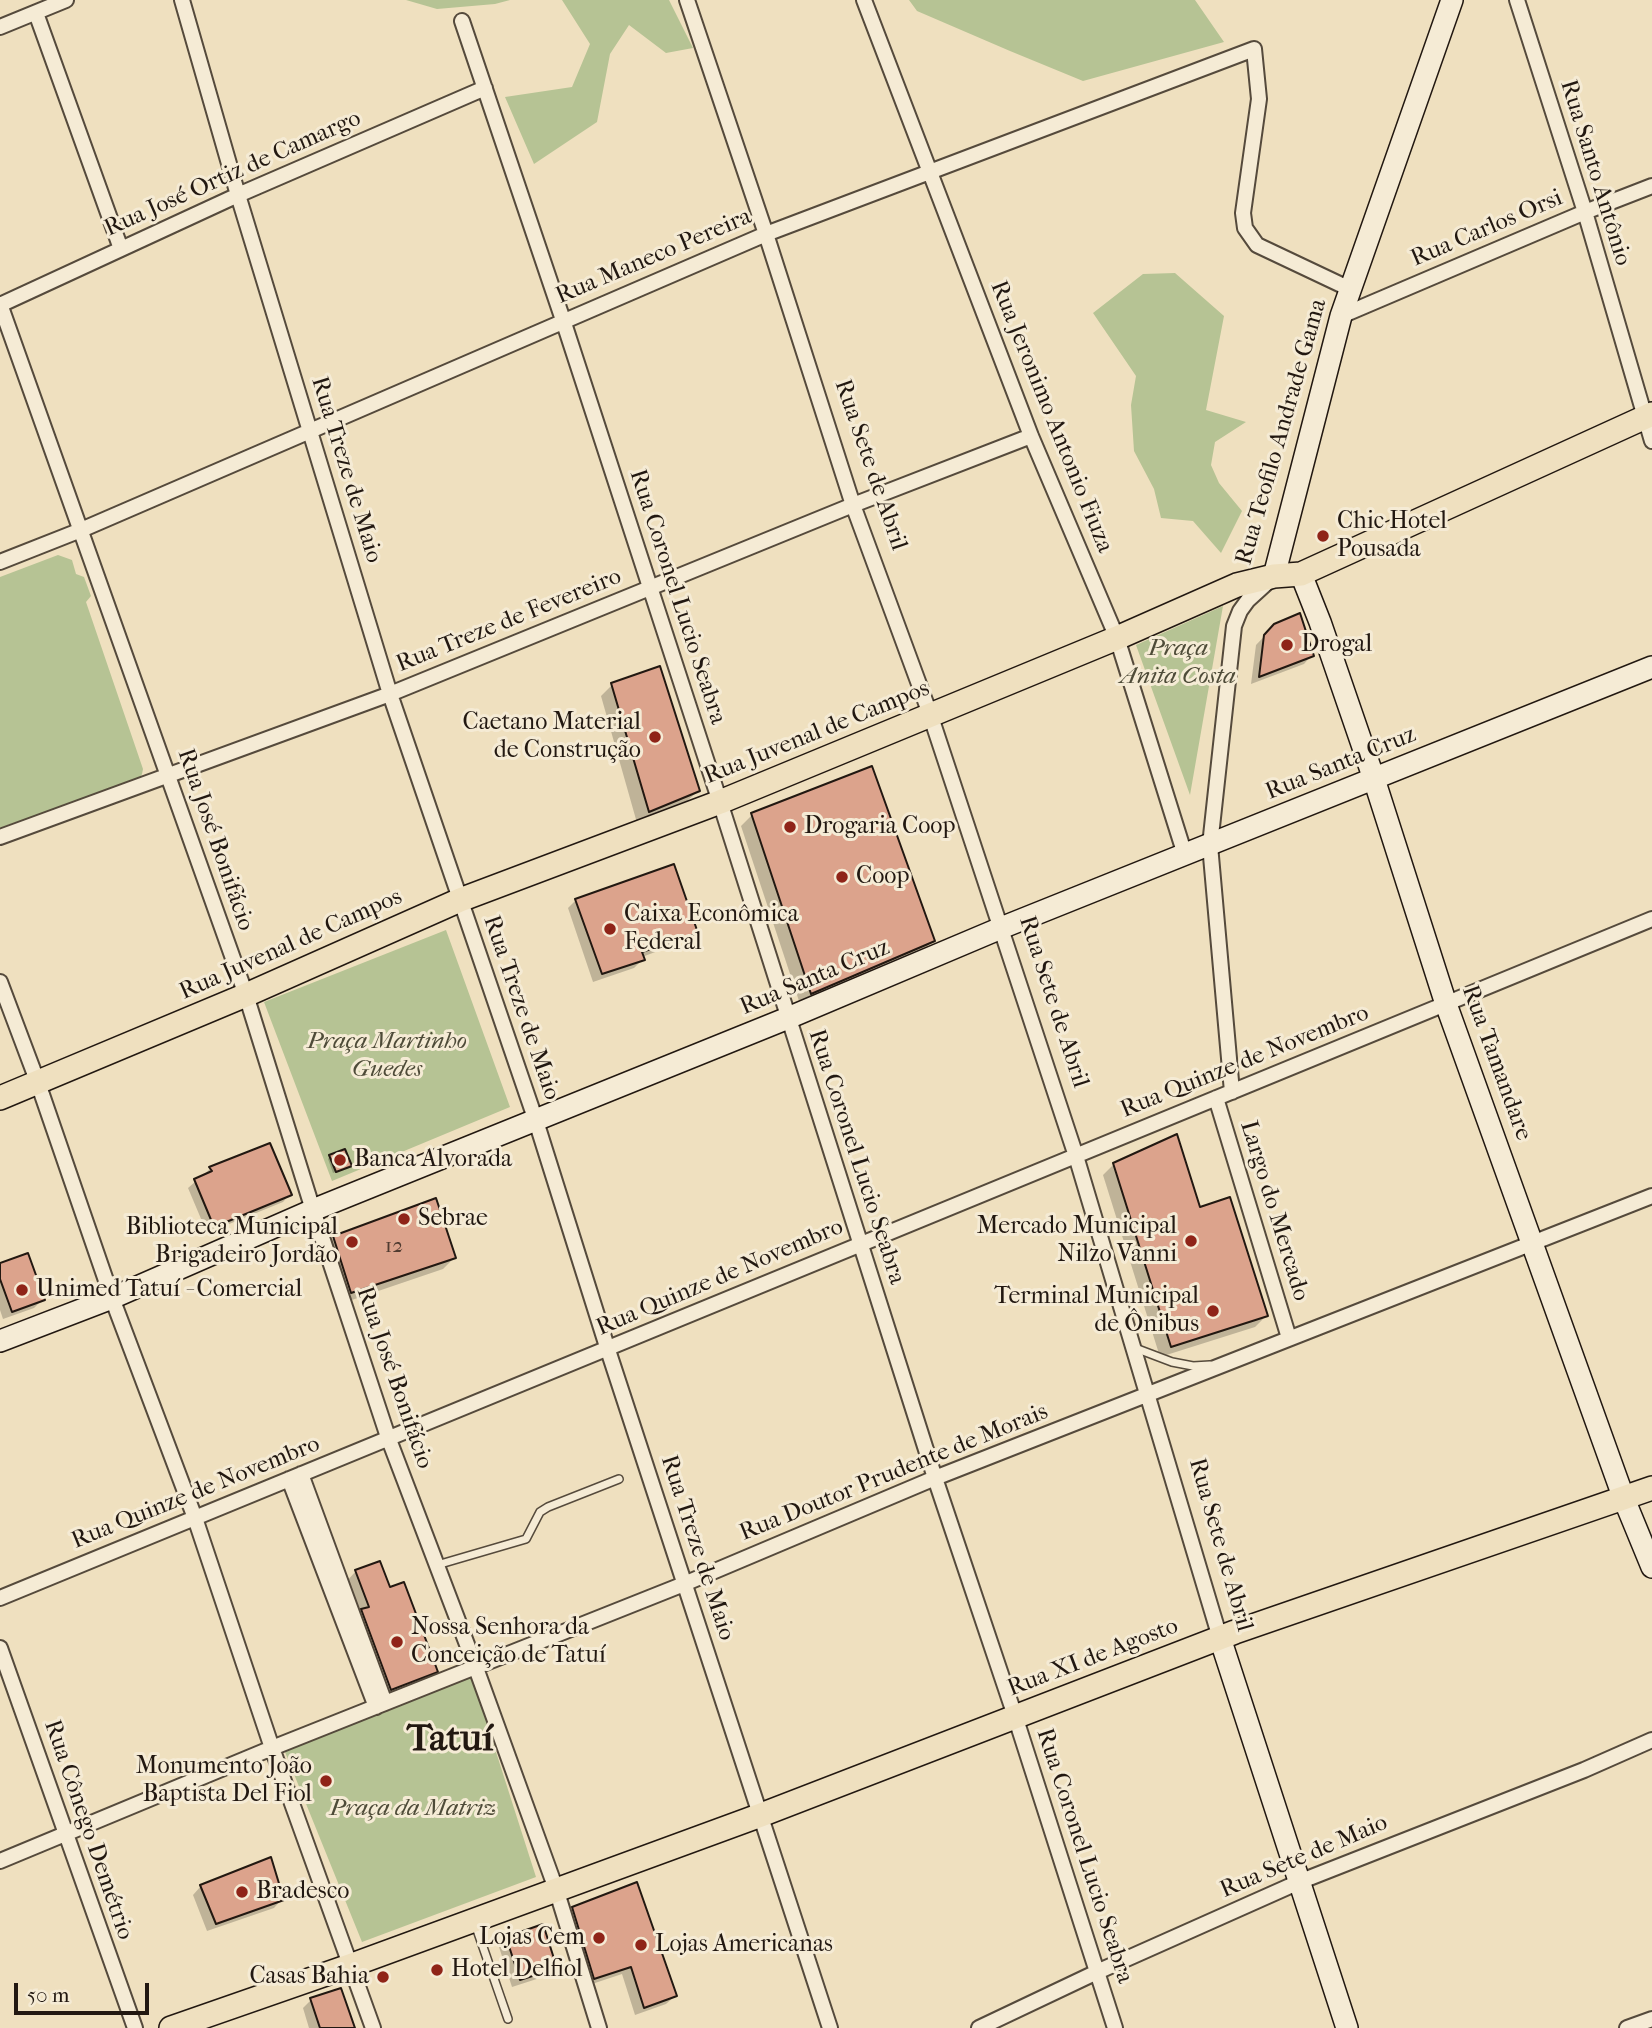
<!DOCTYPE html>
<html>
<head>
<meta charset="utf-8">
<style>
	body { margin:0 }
	#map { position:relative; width:1652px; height:2028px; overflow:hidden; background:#efe0bf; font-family:"IM FELL French Canon",serif }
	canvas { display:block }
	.scale { position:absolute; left:14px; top:1983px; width:135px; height:32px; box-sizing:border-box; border:4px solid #221811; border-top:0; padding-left:9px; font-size:21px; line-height:24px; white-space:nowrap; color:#221811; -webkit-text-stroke:5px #f5ebd5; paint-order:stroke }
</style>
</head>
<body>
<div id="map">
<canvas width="1652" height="2028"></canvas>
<div class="scale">50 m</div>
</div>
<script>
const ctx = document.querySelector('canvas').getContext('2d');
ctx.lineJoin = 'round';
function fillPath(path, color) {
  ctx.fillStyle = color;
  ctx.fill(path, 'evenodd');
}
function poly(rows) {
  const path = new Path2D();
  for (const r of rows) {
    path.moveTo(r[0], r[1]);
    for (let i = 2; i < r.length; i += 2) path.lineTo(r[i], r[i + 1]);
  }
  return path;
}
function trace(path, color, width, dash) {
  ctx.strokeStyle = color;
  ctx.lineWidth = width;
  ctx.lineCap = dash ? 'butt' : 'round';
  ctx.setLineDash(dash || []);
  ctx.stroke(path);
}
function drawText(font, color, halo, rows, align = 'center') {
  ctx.font = font + ' "IM FELL French Canon",serif';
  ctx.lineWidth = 6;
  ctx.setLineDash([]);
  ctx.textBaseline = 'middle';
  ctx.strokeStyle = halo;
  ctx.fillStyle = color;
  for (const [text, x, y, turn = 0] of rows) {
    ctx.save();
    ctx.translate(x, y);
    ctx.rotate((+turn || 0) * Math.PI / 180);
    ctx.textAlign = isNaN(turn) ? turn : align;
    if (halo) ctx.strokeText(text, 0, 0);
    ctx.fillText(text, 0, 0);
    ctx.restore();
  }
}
const green = poly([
	[406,0,510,0,495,4,437,9],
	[562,0,669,0,693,48,666,53,629,25,610,54,597,122,534,164,505,97,572,87,590,44],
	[909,0,1195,0,1224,42,1083,81,1010,51,917,11],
	[1175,273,1224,316,1206,410,1246,422,1215,442,1211,465,1219,483,1242,511,1221,553,1193,521,1161,518,1154,489,1134,451,1131,405,1136,376,1093,313,1143,274],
	[58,555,72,560,76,574,84,577,91,596,86,602,143,769,142,774,138,782,130,781,48,811,47,815,31,824,16,822,0,828,0,577],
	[1223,606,1190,795,1136,645],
	[446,930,510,1107,332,1181,264,1002],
	[472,1677,536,1877,362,1942,283,1747]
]);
const shadow = poly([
	[1275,625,1312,655,1304,664,1251,684,1256,645],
	[612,685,698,791,686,802,637,823,601,696],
	[752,815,933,940,922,952,800,1004,741,826],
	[576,900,696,932,687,940,642,957,643,959,634,968,593,982,568,908],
	[330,1156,348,1168,333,1173,328,1159],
	[1114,1164,1199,1209,1266,1316,1255,1327,1160,1357,1103,1175],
	[210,1169,290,1194,283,1202,207,1233,188,1188],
	[334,1237,454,1258,443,1269,340,1304,322,1249],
	[0,1265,43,1299,34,1308,3,1319,0,1310],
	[356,1571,389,1589,436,1671,424,1683,379,1701,345,1583],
	[201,1886,282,1899,274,1908,207,1931,193,1895],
	[573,1909,675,1996,666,2004,635,2015,622,1974,586,1986,564,1917],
	[507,1939,555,1968,546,1976,512,1987,499,1947],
	[311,2000,354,2028,309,2028,303,2008]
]);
const building = poly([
	[1300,613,1314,656,1259,677,1264,635,1274,624,1300,613],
	[660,666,700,791,649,812,611,683,660,666],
	[872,766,935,941,811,994,751,813,872,766],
	[674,864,698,933,642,952,645,960,602,974,575,899,674,864],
	[1177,1134,1200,1207,1230,1197,1268,1316,1171,1347,1113,1163,1177,1134],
	[270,1143,292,1195,214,1227,194,1179,212,1171,209,1167,270,1143],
	[345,1149,352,1166,336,1172,329,1155,345,1149],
	[436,1198,456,1258,351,1293,333,1236,436,1198],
	[28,1253,45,1300,12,1312,0,1279,0,1263,28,1253],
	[380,1561,390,1587,404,1582,438,1672,391,1690,361,1609,369,1607,355,1570,380,1561],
	[271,1857,284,1900,216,1924,200,1885,271,1857],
	[637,1882,677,1996,644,2008,631,1967,594,1979,572,1907,637,1882],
	[543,1924,557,1968,520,1980,506,1937,543,1924],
	[341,1988,355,2028,320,2028,310,1998,341,1988]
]);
const lane = poly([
	[1135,1348,1172,1362,1193,1366,1210,1365],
	[437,1565,526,1539,540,1512,548,1507,619,1479],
	[475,1924,508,2019]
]);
const street = poly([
	[182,0,238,195,390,694,536,1121,608,1350,830,2028],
	[687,0,766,234,853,505,930,714,1076,1156,1220,1638],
	[864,0,1031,436,1117,638,1185,855],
	[1517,0,1585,212,1652,441],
	[36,13,121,249],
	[462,21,563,320,720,802,935,1478,1015,1716,1115,2028],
	[0,27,66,0],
	[0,304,246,995,313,1210,388,1437,476,1668,556,1889,599,2028],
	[0,305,238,195,485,88],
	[1341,316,1585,212,1652,186],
	[0,562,81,530,766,234,1254,49,1259,99,1243,213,1245,228,1257,245,1350,289],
	[0,837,390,694,853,505,1031,436],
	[0,982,38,1083,112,1298,195,1518,272,1748,373,2028],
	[1232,1092,1210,845,1234,626,1240,611,1248,600,1270,580],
	[1216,1098,1289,1338],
	[301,1474,385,1703],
	[289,1479,376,1707],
	[0,1598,1652,919],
	[0,1648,135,2028],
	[0,1861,272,1748,684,1584,935,1478,1652,1196],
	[979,2028,1097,1972,1299,1882,1584,1770,1652,1740],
	[1627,2028,1652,2019]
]);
const secondary = poly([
	[1301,574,1320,622,1374,779,1446,1004,1624,1499,1652,1567],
	[1274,576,1341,316,1452,0],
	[0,1341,112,1298,313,1210,788,1018,1001,928,1652,667],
	[1220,1638,1347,2028]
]);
const primary = poly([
	[0,1098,246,995,460,900,720,802,1117,638,1237,585,1274,576,1301,574,1652,414],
	[171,2028,352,1965,761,1815,1235,1632,1652,1488]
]);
const markers = [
	[1323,536,7,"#8f2418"],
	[1287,645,7,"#8f2418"],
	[655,737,7,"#8f2418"],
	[790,827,7,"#8f2418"],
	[842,877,7,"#8f2418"],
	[610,929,7,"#8f2418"],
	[340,1160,7,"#8f2418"],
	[404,1219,7,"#8f2418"],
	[1191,1241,7,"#8f2418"],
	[352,1242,7,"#8f2418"],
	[22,1290,7,"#8f2418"],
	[1213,1311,7,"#8f2418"],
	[397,1642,7,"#8f2418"],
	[326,1781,7,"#8f2418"],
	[242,1892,7,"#8f2418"],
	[599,1938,7,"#8f2418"],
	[641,1945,7,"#8f2418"],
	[437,1970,7,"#8f2418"],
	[383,1977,7,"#8f2418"]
];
const numberNames = [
	["12",394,1247]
];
const streetNames = [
	["Rua Santo Antônio",1595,173,73],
	["Rua José Ortiz de Camargo",233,174,-24],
	["Rua Carlos Orsi",1487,229,-23],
	["Rua Maneco Pereira",654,257,-23],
	["Rua Jeronimo Antonio Fiuza",1051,417,68],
	["Rua Teofilo Andrade Gama",1282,432,-74],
	["Rua Sete de Abril",870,465,71],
	["Rua Treze de Maio",346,470,73],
	["Rua Coronel Lucio Seabra",677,597,72],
	["Rua Treze de Fevereiro",509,621,-22],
	["Rua Juvenal de Campos",817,733,-22],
	["Rua Santa Cruz",1341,764,-22],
	["Rua José Bonifácio",215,840,71],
	["Rua Juvenal de Campos",291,945,-24],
	["Rua Santa Cruz",815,978,-23],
	["Rua Sete de Abril",1053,1002,72],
	["Rua Treze de Maio",521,1008,71],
	["Rua Quinze de Novembro",1245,1062,-22],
	["Rua Tamandare",1496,1063,70],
	["Rua Coronel Lucio Seabra",856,1157,72],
	["Largo do Mercado",1274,1211,73],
	["Rua Quinze de Novembro",720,1278,-23],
	["Rua José Bonifácio",394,1378,71],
	["Rua Doutor Prudente de Morais",894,1473,-22],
	["Rua Quinze de Novembro",196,1493,-22],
	["Rua Sete de Abril",1220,1545,74],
	["Rua Treze de Maio",697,1548,72],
	["Rua XI de Agosto",1093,1658,-21],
	["Rua Cônego Demétrio",88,1830,71],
	["Rua Coronel Lucio Seabra",1084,1856,72],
	["Rua Sete de Maio",1304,1857,-23]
];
const poiNames = [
	["Chic Hotel",1337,522],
	["Pousada",1337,550],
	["Drogal",1301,645],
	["Caetano Material",641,723,"right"],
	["de Construção",641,751,"right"],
	["Drogaria Coop",804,827],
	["Coop",856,877],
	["Caixa Econômica",624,915],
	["Federal",624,943],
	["Banca Alvorada",354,1160],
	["Sebrae",418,1219],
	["Mercado Municipal",1177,1227,"right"],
	["Nilzo Vanni",1177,1255,"right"],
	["Biblioteca Municipal",338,1228,"right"],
	["Brigadeiro Jordão",338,1256,"right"],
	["Unimed Tatuí - Comercial",36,1290],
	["Terminal Municipal",1199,1297,"right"],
	["de Ônibus",1199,1325,"right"],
	["Nossa Senhora da",411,1628],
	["Conceição de Tatuí",411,1656],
	["Monumento João",312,1767,"right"],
	["Baptista Del Fiol",312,1795,"right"],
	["Bradesco",256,1892],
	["Lojas Cem",585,1938,"right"],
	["Lojas Americanas",655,1945],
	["Hotel Delfiol",451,1970],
	["Casas Bahia",369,1977,"right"]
];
const parkNames = [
	["Praça",1178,649],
	["Anita Costa",1178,677],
	["Praça Martinho",387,1042],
	["Guedes",387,1070],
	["Praça da Matriz",413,1809]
];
const townNames = [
	["Tatuí",450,1741]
];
fillPath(green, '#b6c394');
fillPath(shadow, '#0003');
fillPath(building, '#dca38c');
trace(building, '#221811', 2);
trace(lane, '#554a3c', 10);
trace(street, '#554a3c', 18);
trace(secondary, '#221811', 24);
trace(primary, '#221811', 26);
trace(lane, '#f5ebd5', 7);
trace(street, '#f5ebd5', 14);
trace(secondary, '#f5ebd5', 21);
trace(primary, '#efe0bf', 23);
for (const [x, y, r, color] of markers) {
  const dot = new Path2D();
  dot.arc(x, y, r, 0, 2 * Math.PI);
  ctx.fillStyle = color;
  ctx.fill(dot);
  trace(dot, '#f5ebd5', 2.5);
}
drawText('21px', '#503b30', null, numberNames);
drawText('24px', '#221811', '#f5ebd5', streetNames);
drawText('24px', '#221811', '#f5ebd5', poiNames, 'left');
drawText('italic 24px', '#4e4b38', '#f5ebd5', parkNames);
drawText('bold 38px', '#221811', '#f5ebd5', townNames);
</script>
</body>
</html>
